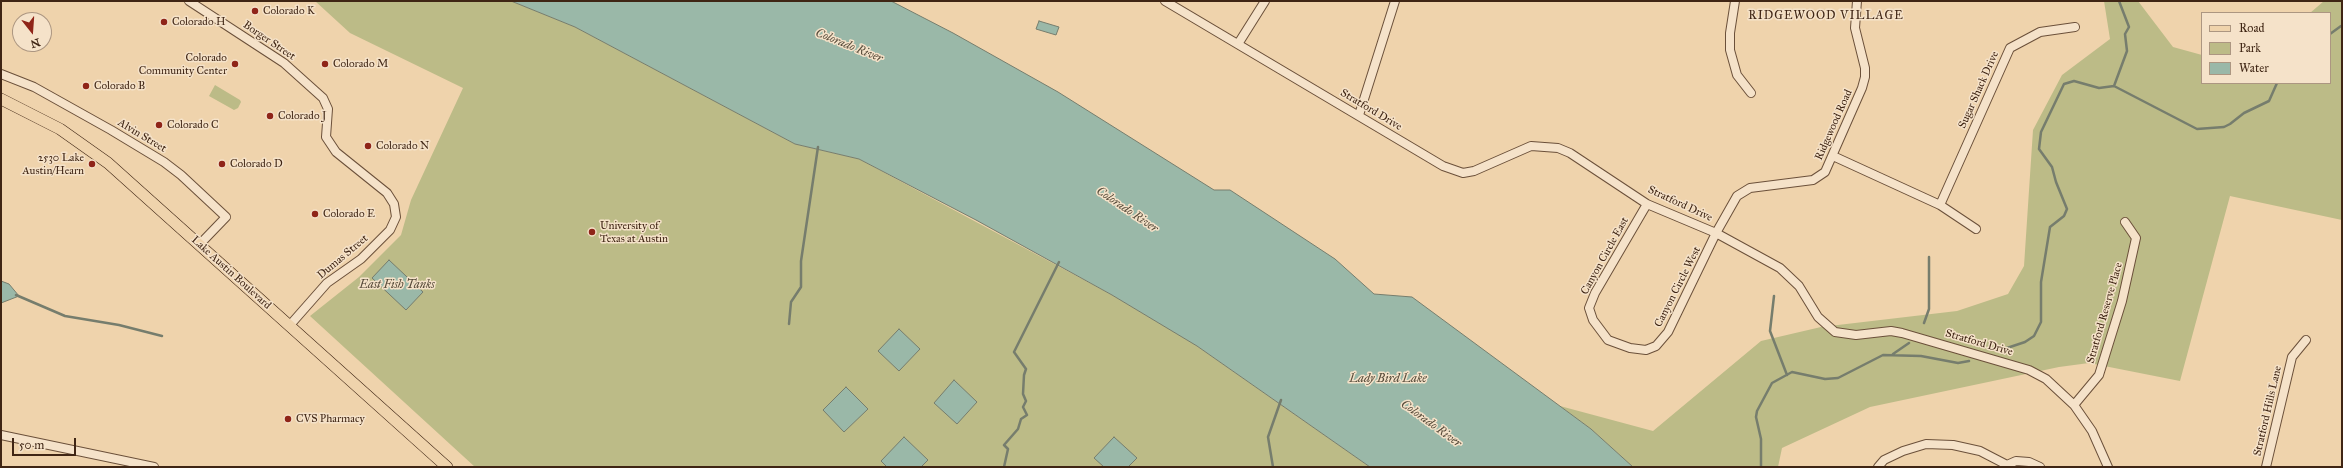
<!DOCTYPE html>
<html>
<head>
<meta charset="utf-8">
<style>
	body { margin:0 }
	#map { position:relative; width:2343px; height:468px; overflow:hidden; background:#efd3ac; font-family:"IM FELL Great Primer",serif }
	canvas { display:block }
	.frame { position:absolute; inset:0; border:2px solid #3f2514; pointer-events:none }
	.legend { position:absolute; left:2201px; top:12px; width:130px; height:72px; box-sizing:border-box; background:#f5e2c9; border:1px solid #ac9681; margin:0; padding:5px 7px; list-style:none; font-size:12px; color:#3f2514 }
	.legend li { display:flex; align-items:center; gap:8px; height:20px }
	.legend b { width:20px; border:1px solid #ac9681 }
	.north { position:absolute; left:12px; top:12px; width:40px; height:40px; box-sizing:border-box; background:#f5e2c9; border:1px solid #ac9681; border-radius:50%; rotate:163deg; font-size:11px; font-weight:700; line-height:16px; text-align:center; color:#3f2514 }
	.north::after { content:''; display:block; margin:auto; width:14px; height:18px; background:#8f2418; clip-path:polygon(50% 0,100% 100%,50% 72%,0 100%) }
	.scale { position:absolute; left:12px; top:438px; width:64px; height:18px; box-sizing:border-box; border:2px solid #3f2514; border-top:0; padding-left:5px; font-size:12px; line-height:14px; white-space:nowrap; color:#3f2514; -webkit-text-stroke:3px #f5e2c9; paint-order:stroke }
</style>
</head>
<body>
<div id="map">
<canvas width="2343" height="468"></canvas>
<div class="frame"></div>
<ul class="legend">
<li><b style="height:5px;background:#efd3ac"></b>Road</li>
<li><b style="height:11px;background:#bcbb87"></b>Park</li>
<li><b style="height:11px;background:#9ab8a8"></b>Water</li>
</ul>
<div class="north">N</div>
<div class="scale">50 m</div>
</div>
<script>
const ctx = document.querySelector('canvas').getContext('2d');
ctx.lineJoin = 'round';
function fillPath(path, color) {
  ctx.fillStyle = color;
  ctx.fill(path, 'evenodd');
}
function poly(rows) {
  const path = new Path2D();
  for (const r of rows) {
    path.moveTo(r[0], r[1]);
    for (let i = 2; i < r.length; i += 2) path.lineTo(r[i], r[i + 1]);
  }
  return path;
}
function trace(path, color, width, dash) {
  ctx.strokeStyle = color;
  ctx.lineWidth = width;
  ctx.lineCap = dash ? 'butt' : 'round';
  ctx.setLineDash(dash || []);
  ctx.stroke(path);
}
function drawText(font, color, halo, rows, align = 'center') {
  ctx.font = font + ' "IM FELL Great Primer",serif';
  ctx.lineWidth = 3;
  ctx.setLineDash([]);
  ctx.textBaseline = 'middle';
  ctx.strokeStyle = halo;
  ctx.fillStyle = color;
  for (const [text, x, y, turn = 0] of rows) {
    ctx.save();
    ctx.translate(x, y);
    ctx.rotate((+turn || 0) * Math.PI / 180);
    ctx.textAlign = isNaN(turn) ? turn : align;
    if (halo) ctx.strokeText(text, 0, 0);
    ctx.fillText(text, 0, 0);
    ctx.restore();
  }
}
const green = poly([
	[315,1,511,1,575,27,795,144,859,159,1112,295,1194,344,1370,467,475,467,310,316,359,277,401,235,411,200,463,88,350,33],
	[2104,1,2138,1,2173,47,2202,55,2202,83,2330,83,2330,13,2310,13,2324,1,2342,1,2342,220,2230,196,2180,381,2089,363,2059,367,1870,407,1782,448,1778,467,1633,467,1591,429,1560,406,1653,431,1761,341,1821,327,1957,311,2008,294,2024,266,2033,130,2062,75,2110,39],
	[215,85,240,100,241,102,238,108,234,110,209,96]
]);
const water = poly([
	[511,1,891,1,953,33,1058,92,1214,190,1230,190,1335,259,1374,294,1412,297,1591,429,1633,467,1370,467,1197,346,1112,295,976,220,859,159,795,144,575,27,511,1],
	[1039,21,1059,27,1056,35,1036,29,1039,21],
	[389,260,423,292,406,310,372,278,389,260],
	[1,281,9,284,19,296,1,303,1,281],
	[899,329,920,349,899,371,878,351,899,329],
	[954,380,977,402,957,424,934,403,954,380],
	[846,387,868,409,844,432,823,410,846,387],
	[904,437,928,460,921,467,887,467,881,461,904,437],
	[1114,437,1137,458,1128,467,1104,467,1094,458,1114,437]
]);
const stream = poly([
	[2330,34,2341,26],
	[2114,86,2197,129,2224,127,2230,124,2244,113,2269,101,2277,83],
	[16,295,65,316,119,325,162,336],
	[1774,296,1770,331,1787,375],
	[1924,323,1929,309,1929,257],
	[789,324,791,302,801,287,801,261,818,147],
	[2004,349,2025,342,2034,336,2041,322,2041,282,2050,227,2064,216,2067,209,2056,182,2052,167,2039,149,2041,132,2064,84,2074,81,2099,88,2114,86,2127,51,2125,34,2129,27,2119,1],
	[1893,354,1909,343],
	[1004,467,1008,449,1004,445,1018,429,1021,419,1027,415,1023,407,1026,401,1023,394,1024,375,1026,369,1014,352,1059,262],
	[1273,467,1268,437,1281,400],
	[1761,467,1761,439,1756,417,1757,411,1772,383,1792,372,1825,379,1838,378,1883,355,1921,356,1958,363,1969,361]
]);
const minor = poly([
	[189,1,284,63,323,98,328,109,326,137,336,152,387,193,394,204,396,217,390,230,361,259,327,283,290,325],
	[1165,1,1443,166,1463,173,1474,171,1531,146,1558,148,1570,153,1647,204,1716,233,1780,268,1799,286,1818,317,1835,332,1856,335,1891,331,1902,333,2029,370,2046,379,2074,405,2092,431,2108,467],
	[1735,1,1730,33,1730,50,1737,75,1751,93],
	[1238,44,1265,1],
	[1,74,34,87,111,130,164,162,181,175,226,217,200,244],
	[1359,115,1395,1],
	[1833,156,1940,205,1976,229],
	[1647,204,1595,293,1589,308,1593,320,1608,340,1630,348,1646,350,1656,346,1668,332,1716,233,1737,196,1750,188,1813,180,1825,172,1862,88,1865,77,1865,68,1855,28,1857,1],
	[1940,205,2010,48,2040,32,2075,27],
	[2074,405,2099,375,2122,301,2136,238,2125,222],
	[1,435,154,467],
	[1878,467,1884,460,1903,451,1926,444,1953,445,1980,451,2007,465,2016,461,2029,462,2040,467],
	[2266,467,2292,357,2306,340]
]);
const major = poly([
	[1,99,60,129,108,163,447,467]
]);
const markers = [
	[255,11,4,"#8f2418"],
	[164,22,4,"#8f2418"],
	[235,64,4,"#8f2418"],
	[325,64,4,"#8f2418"],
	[86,86,4,"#8f2418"],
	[270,116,4,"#8f2418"],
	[159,125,4,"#8f2418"],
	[368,146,4,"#8f2418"],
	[92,164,4,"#8f2418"],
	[222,164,4,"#8f2418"],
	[315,214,4,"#8f2418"],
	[592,232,4,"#8f2418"],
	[288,419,4,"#8f2418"]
];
const poiNames = [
	["Colorado K",263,11],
	["Colorado H",172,22],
	["Colorado",227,58,"right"],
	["Community Center",227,71,"right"],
	["Colorado M",333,64],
	["Colorado B",94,86],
	["Colorado J",278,116],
	["Colorado C",167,125],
	["Colorado N",376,146],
	["2530 Lake",84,158,"right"],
	["Austin/Hearn",84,171,"right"],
	["Colorado D",230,164],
	["Colorado E",323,214],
	["University of",600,226],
	["Texas at Austin",600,239],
	["CVS Pharmacy",296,419]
];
const streetNames = [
	["Borger Street",269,41,34],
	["Sugar Shack Drive",1979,90,-66],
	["Stratford Drive",1371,110,31],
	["Ridgewood Road",1834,125,-66],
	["Alvin Street",142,136,31],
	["Stratford Drive",1680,204,25],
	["Canyon Circle East",1605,256,-61],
	["Dumas Street",343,257,-40],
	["Lake Austin Boulevard",231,273,42],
	["Canyon Circle West",1678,287,-63],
	["Stratford Reserve Place",2105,313,-74],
	["Stratford Drive",1979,343,16],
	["Stratford Hills Lane",2268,411,-77]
];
const neighbourhoodNames = [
	["RIDGEWOOD VILLAGE",1826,16]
];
const waterNames = [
	["Colorado River",849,46,22],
	["Colorado River",1127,210,34],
	["East Fish Tanks",397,285],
	["Lady Bird Lake",1388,379],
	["Colorado River",1431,424,36]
];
fillPath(green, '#bcbb87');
fillPath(water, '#9ab8a8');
trace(water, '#767d6d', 1);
trace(stream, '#767d6d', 2.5);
trace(minor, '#6b503a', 10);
trace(major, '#3f2514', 12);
trace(minor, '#f5e2c9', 8);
trace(major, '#efd3ac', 11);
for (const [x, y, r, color] of markers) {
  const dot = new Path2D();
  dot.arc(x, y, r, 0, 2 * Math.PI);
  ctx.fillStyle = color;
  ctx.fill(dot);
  trace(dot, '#f5e2c9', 1.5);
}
drawText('11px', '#3f2514', '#f5e2c9', poiNames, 'left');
drawText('11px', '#3f2514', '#f5e2c9', streetNames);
ctx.letterSpacing = '1px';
drawText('12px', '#3f2514', '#f5e2c9', neighbourhoodNames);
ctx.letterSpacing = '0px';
drawText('italic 12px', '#564a39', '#f5e2c9', waterNames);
</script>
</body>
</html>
